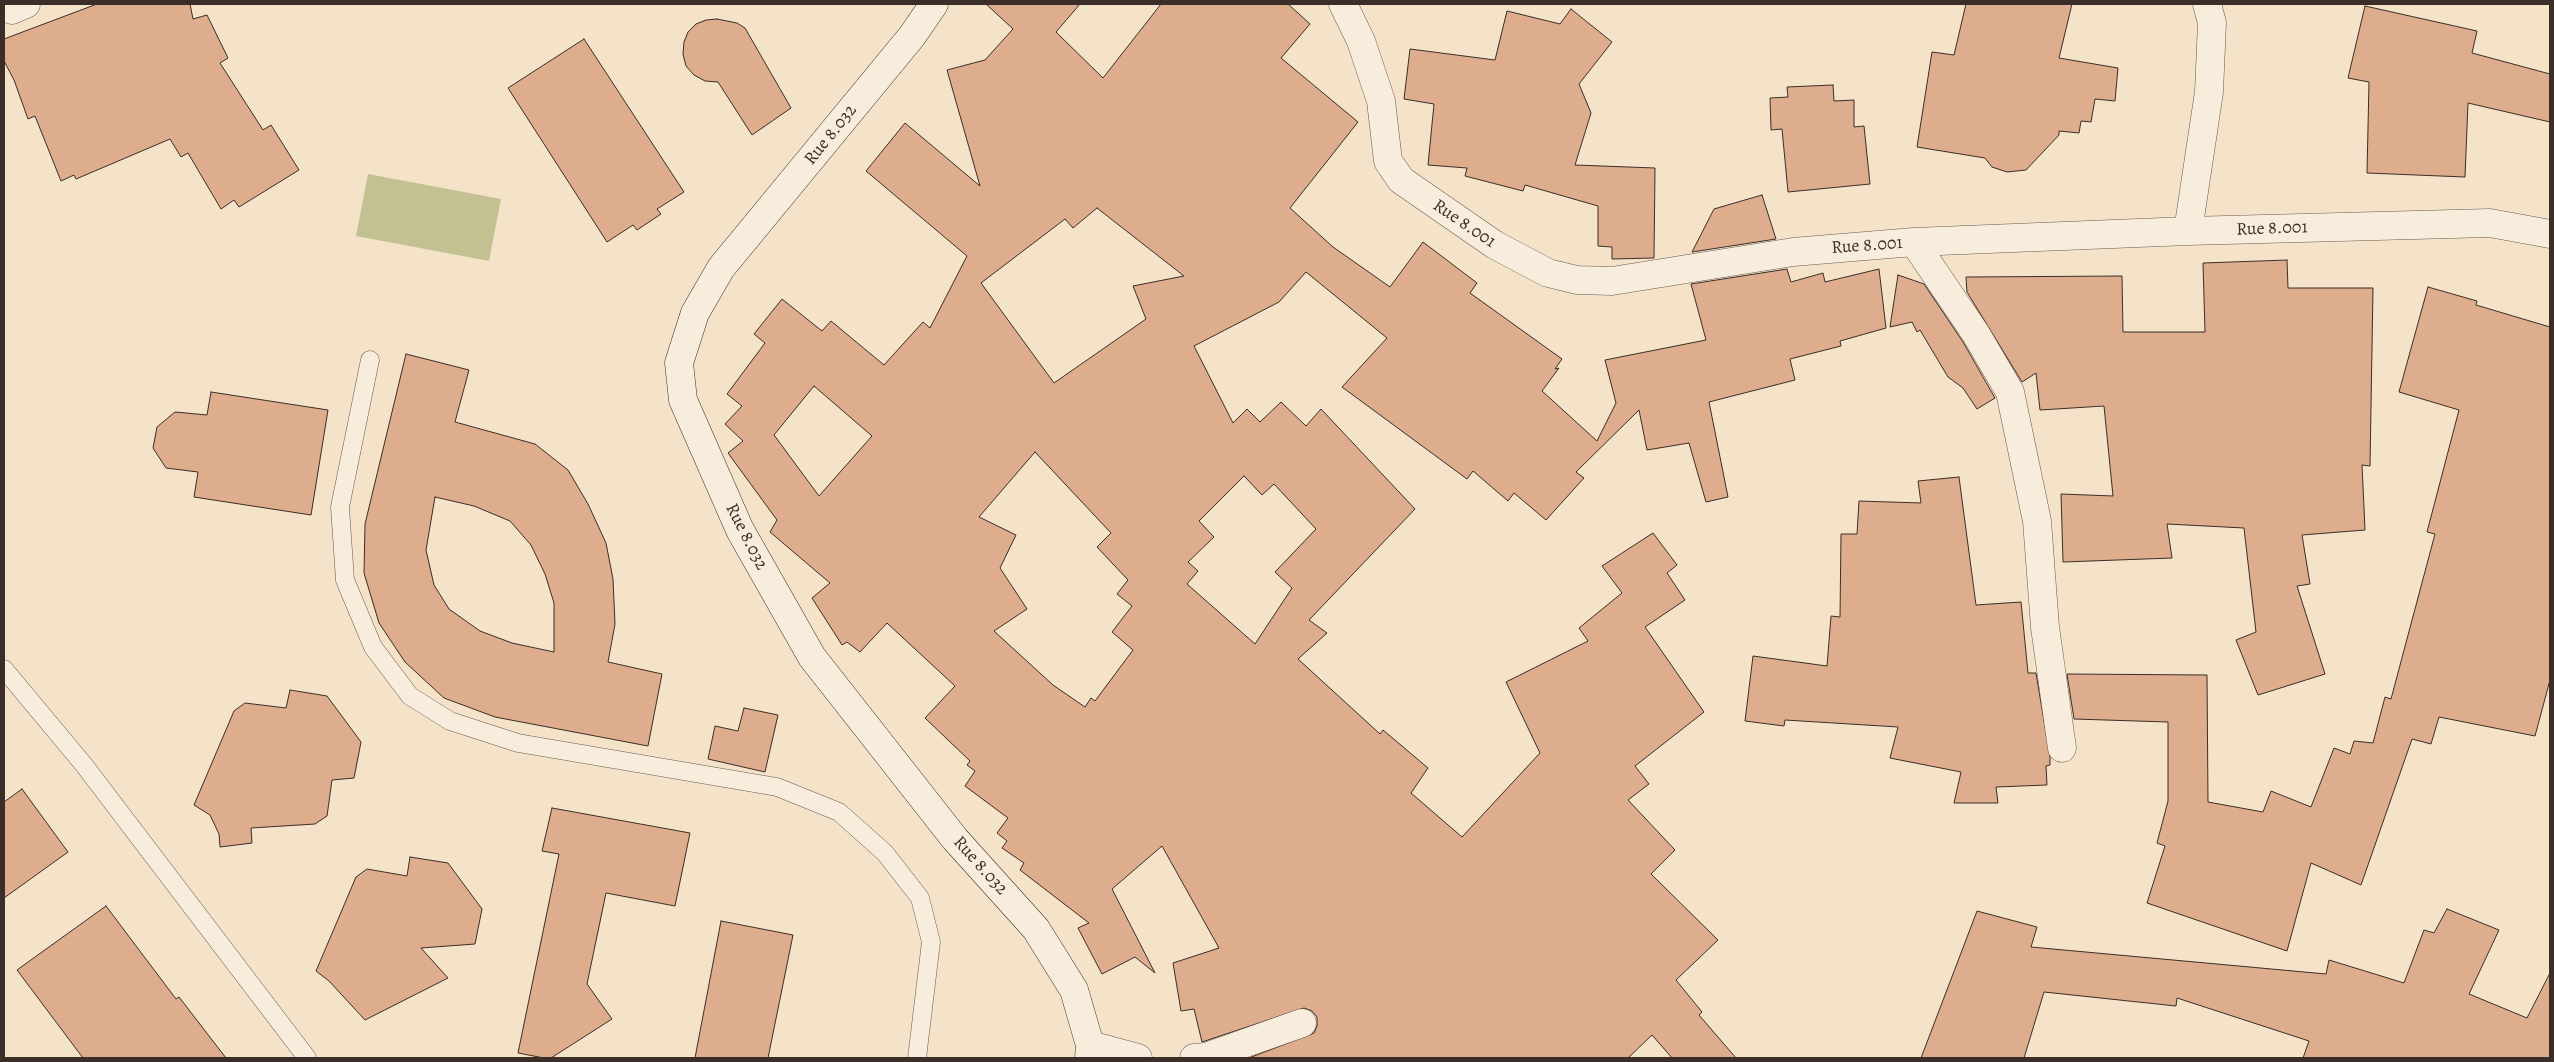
<!DOCTYPE html>
<html>
<head>
<meta charset="utf-8">
<style>
	body { margin:0 }
	#map { position:relative; width:2554px; height:1062px; overflow:hidden; background:#f4e3c9; font-family:Alegreya,serif }
	canvas { display:block }
	.frame { position:absolute; inset:0; border:5px solid #3b2d27; pointer-events:none }
</style>
</head>
<body>
<div id="map">
<canvas width="2554" height="1062"></canvas>
<div class="frame"></div>
</div>
<script>
const ctx = document.querySelector('canvas').getContext('2d');
ctx.lineJoin = 'round';
function fillPath(path, color) {
  ctx.fillStyle = color;
  ctx.fill(path, 'evenodd');
}
function poly(rows) {
  const path = new Path2D();
  for (const r of rows) {
    path.moveTo(r[0], r[1]);
    for (let i = 2; i < r.length; i += 2) path.lineTo(r[i], r[i + 1]);
  }
  return path;
}
function trace(path, color, width, dash) {
  ctx.strokeStyle = color;
  ctx.lineWidth = width;
  ctx.lineCap = dash ? 'butt' : 'round';
  ctx.setLineDash(dash || []);
  ctx.stroke(path);
}
function drawText(font, color, halo, rows, align = 'center') {
  ctx.font = font + ' Alegreya,serif';
  ctx.lineWidth = 4.5;
  ctx.setLineDash([]);
  ctx.textBaseline = 'middle';
  ctx.strokeStyle = halo;
  ctx.fillStyle = color;
  for (const [text, x, y, turn = 0] of rows) {
    ctx.save();
    ctx.translate(x, y);
    ctx.rotate((+turn || 0) * Math.PI / 180);
    ctx.textAlign = isNaN(turn) ? turn : align;
    if (halo) ctx.strokeText(text, 0, 0);
    ctx.fillText(text, 0, 0);
    ctx.restore();
  }
}
const green = poly([
	[368,174,501,199,489,261,356,236]
]);
const building = poly([
	[97,4,190,4,193,19,207,15,228,58,220,63,263,130,271,125,299,170,239,207,234,200,221,209,188,153,181,157,170,139,76,179,74,175,61,181,35,116,28,119,14,80,4,61,4,39,97,4],
	[986,4,1080,4,1056,32,1103,78,1161,4,1288,4,1310,24,1281,58,1358,122,1290,208,1333,247,1390,287,1423,242,1477,283,1470,293,1562,359,1555,369,1559,368,1542,391,1597,441,1616,403,1605,360,1706,340,1691,284,1787,269,1791,282,1823,273,1825,282,1879,269,1886,328,1840,341,1841,346,1790,359,1795,380,1709,402,1728,497,1706,502,1689,443,1647,450,1639,410,1576,472,1584,478,1546,520,1514,493,1508,501,1473,471,1467,479,1342,387,1387,338,1306,272,1279,302,1194,346,1233,423,1247,409,1260,422,1281,402,1306,426,1321,409,1415,509,1309,620,1327,633,1298,659,1380,734,1383,730,1428,768,1411,793,1462,837,1540,753,1506,682,1588,641,1579,628,1622,593,1602,566,1653,533,1677,565,1667,573,1685,600,1645,627,1704,712,1635,766,1649,784,1628,800,1675,850,1651,874,1718,940,1676,980,1702,1012,1699,1015,1736,1058,1672,1058,1652,1035,1628,1058,1249,1058,1314,1033,1317,1026,1317,1017,1312,1011,1304,1008,1202,1042,1194,1009,1181,1011,1173,963,1219,948,1162,846,1112,889,1155,973,1135,957,1102,974,1078,928,1089,923,1020,870,1024,863,1002,848,1007,841,997,833,1008,818,965,786,975,771,967,765,970,761,925,718,955,686,887,623,860,652,847,642,842,645,812,598,830,583,770,532,777,520,728,453,743,441,725,424,742,406,727,394,765,343,754,334,782,299,822,331,831,321,884,365,923,322,930,328,967,256,866,171,905,123,980,186,947,70,985,60,1013,29,986,4],
	[1097,208,1184,276,1133,286,1146,319,1054,383,981,283,1065,219,1073,228,1097,208],
	[814,386,872,436,819,496,774,435,814,386],
	[1035,452,1111,533,1097,547,1128,580,1117,594,1132,606,1112,632,1133,650,1095,701,1091,698,1085,707,1053,685,994,631,1027,609,1000,568,1016,535,979,517,1035,452],
	[1244,476,1262,495,1274,484,1316,529,1275,572,1292,588,1255,644,1187,584,1198,571,1188,562,1214,537,1199,521,1244,476],
	[1966,4,2072,4,2059,58,2118,68,2115,101,2095,99,2091,122,2081,121,2079,133,2059,131,2059,135,2026,170,2007,172,1992,167,1985,158,1917,147,1932,52,1954,55,1966,4],
	[2365,6,2477,31,2472,53,2550,74,2550,122,2468,103,2465,177,2367,173,2369,82,2348,78,2365,6],
	[1571,9,1612,42,1579,84,1591,113,1575,165,1655,168,1654,258,1612,259,1612,247,1598,246,1598,206,1525,185,1523,191,1465,176,1467,168,1428,165,1434,104,1404,99,1410,49,1495,60,1507,11,1560,24,1571,9],
	[717,19,737,23,745,28,791,108,752,135,718,82,705,81,694,75,686,66,683,54,684,42,688,32,696,24,706,20,717,19],
	[584,39,684,192,657,209,661,214,637,230,633,225,607,242,508,88,584,39],
	[1833,85,1834,101,1854,100,1854,127,1864,126,1870,184,1788,192,1782,129,1771,130,1770,98,1788,97,1787,87,1833,85],
	[1762,195,1776,239,1692,252,1714,209,1762,195],
	[2287,260,2288,288,2373,288,2370,466,2362,465,2365,530,2302,535,2310,584,2297,586,2325,674,2258,695,2236,640,2256,632,2244,528,2167,524,2172,558,2063,562,2061,494,2113,496,2104,406,2040,410,2036,373,2022,382,1967,292,1966,277,2122,276,2123,332,2205,332,2203,263,2287,260],
	[1898,275,1924,284,1963,342,1995,398,1977,409,1963,388,1948,377,1920,330,1917,332,1912,322,1890,327,1898,275],
	[2428,287,2477,301,2476,305,2550,327,2550,680,2535,736,2439,717,2431,744,2412,739,2361,885,2311,863,2287,951,2147,903,2165,846,2157,843,2168,801,2168,722,2074,719,2067,674,2207,675,2208,802,2263,812,2271,791,2311,807,2334,748,2350,754,2354,741,2373,743,2385,697,2391,699,2435,534,2427,532,2459,410,2399,392,2428,287],
	[406,354,469,370,455,422,535,444,568,470,588,504,606,543,613,579,615,624,608,662,662,674,648,746,495,717,444,698,405,662,379,623,364,573,365,524,406,354],
	[435,497,474,506,510,521,531,545,545,574,554,603,554,652,512,643,480,631,449,609,434,585,426,550,435,497],
	[211,392,328,410,311,515,194,497,198,472,166,468,153,448,157,427,175,412,207,415,211,392],
	[1959,477,1976,605,2021,602,2028,673,2036,673,2050,757,2050,765,2046,766,2047,785,1996,787,1998,803,1954,803,1961,772,1890,758,1898,727,1785,720,1784,726,1745,721,1753,656,1827,666,1831,616,1840,617,1841,534,1857,534,1859,501,1921,503,1918,481,1959,477],
	[290,690,327,696,361,742,354,778,332,780,327,816,315,824,251,828,252,843,220,847,219,834,210,815,194,805,234,711,245,703,286,708,290,690],
	[744,708,778,715,765,772,708,759,715,726,738,731,744,708],
	[22,789,68,852,4,898,4,802,22,789],
	[552,808,690,833,675,906,606,893,587,984,612,1019,551,1058,544,1058,518,1053,559,854,542,851,552,808],
	[410,857,448,863,482,909,475,944,421,948,448,978,365,1020,329,981,316,971,356,877,367,869,407,876,410,857],
	[106,906,176,999,179,997,226,1058,83,1058,17,970,106,906],
	[2447,909,2499,930,2469,994,2527,1018,2550,973,2550,1058,2303,1058,2309,1041,2177,998,2176,1006,2044,992,2024,1058,1921,1058,1977,911,2037,927,2031,947,2326,974,2329,960,2404,983,2424,930,2434,933,2447,909],
	[721,921,793,935,768,1058,695,1058,721,921]
]);
const lane = poly([
	[370,360,340,507,345,580,373,647,410,696,450,721,518,743,777,787,839,812,885,853,920,898,931,942,917,1058],
	[4,669,84,765,307,1058]
]);
const street = poly([
	[1343,4,1361,41,1381,101,1388,161,1401,180,1495,245,1548,273,1577,280,1612,281,1793,252,1914,242,2188,231,2490,223,2550,234],
	[4,7,12,10,26,4],
	[2188,231,2209,92,2212,23,2207,4],
	[1914,242,1976,334,2010,392,2037,521,2045,627,2062,748],
	[1090,1045,1138,1058],
	[1194,1058,1206,1057,1302,1023]
]);
const secondary = poly([
	[934,4,912,36,721,268,695,313,679,363,683,400,740,530,812,657,955,839,1036,929,1074,990,1090,1045,1089,1058]
]);
const streetNames = [
	["Rue 8.032",831,135,-51],
	["Rue 8.001",1464,224,34],
	["Rue 8.001",2272,229,-2],
	["Rue 8.001",1867,246,-4],
	["Rue 8.032",746,537,63],
	["Rue 8.032",980,866,48]
];
fillPath(green, '#c3c191');
fillPath(building, '#ddad8d');
trace(building, '#3b2d27', 1);
trace(lane, '#695a50', 19);
trace(street, '#695a50', 29);
trace(secondary, '#3b2d27', 29);
trace(lane, '#f8eddc', 18);
trace(street, '#f8eddc', 28);
trace(secondary, '#f8eddc', 28);
drawText('18px', '#3b2d27', '#f8eddc', streetNames);
</script>
</body>
</html>
